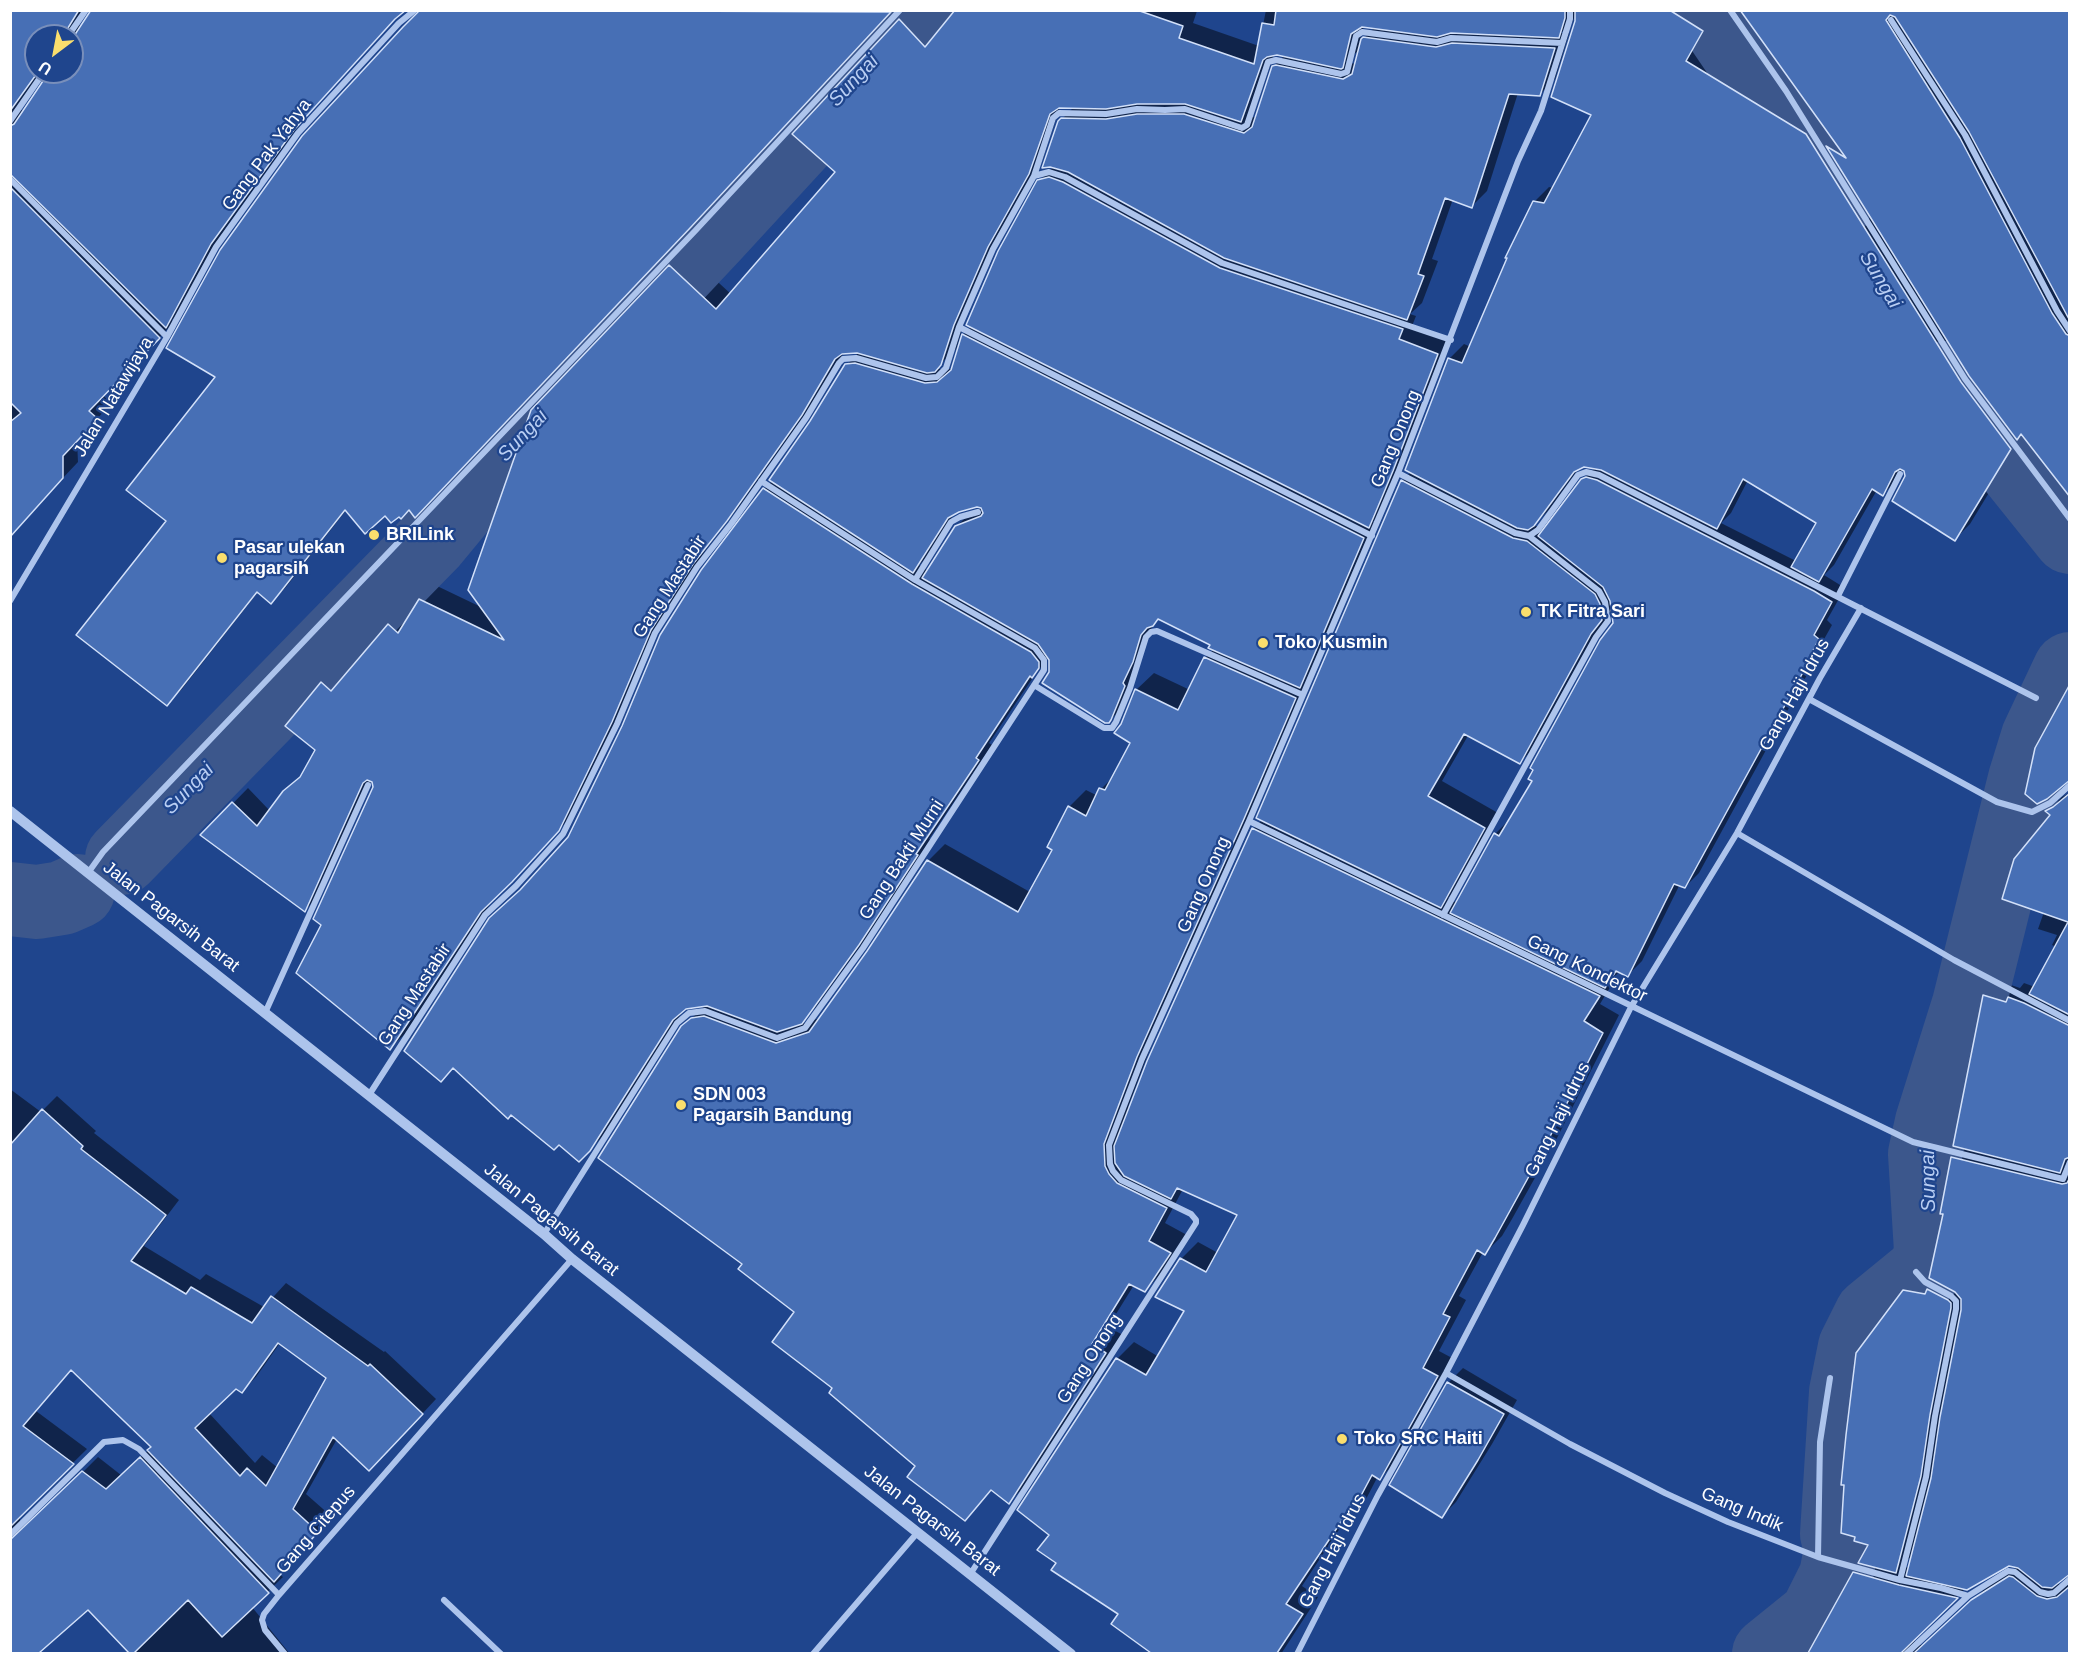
<!DOCTYPE html>
<style>
body{margin:0}
#map{position:relative;width:2080px;height:1664px;overflow:hidden;background:#1f458d;font-family:Arial,sans-serif}
canvas{display:block}
.frame{position:absolute;inset:0;border:12px solid #fff;pointer-events:none}
.north{position:absolute;left:24px;top:24px;width:60px;height:60px;box-sizing:border-box;background:#1f458d;border:2px solid #798fbb;border-radius:50%;rotate:212deg;font-size:16px;font-weight:700;line-height:24px;text-align:center;color:#fff}
.north::after{content:'';display:block;margin:auto;width:21px;height:27px;background:#fade6d;clip-path:polygon(50% 0,100% 100%,50% 72%,0 100%)}
</style>
<div id="map">
<canvas width="2080" height="1664"></canvas>
<div class="frame"></div>
<div class="north">U</div>
</div>
<script>
const c = document.querySelector('canvas').getContext('2d');
c.lineJoin = 'round';
function paint(path, color) { c.fillStyle = color; c.fill(path, 'evenodd'); }
const toPath = rows => new Path2D(rows.map(r => 'M' + r).join(''));
function trace(path, color, width, dash) { c.strokeStyle = color; c.lineWidth = width; c.lineCap = dash ? 'butt' : 'round'; c.setLineDash(dash || []); c.stroke(path); }
function drawText(font, color, halo, rows, align = 'center') {
  c.font = font + ' Arial,sans-serif'; c.lineWidth = 4.5; c.setLineDash([]); c.textBaseline = 'middle'; c.strokeStyle = halo; c.fillStyle = color; for (const [text, x, y, turn = 0] of rows) {
    c.save(); c.translate(x, y); c.rotate((+turn || 0) * Math.PI / 180); c.textAlign = isNaN(turn) ? turn : align; if (halo) c.strokeText(text, 0, 0); c.fillText(text, 0, 0); c.restore();
  }
}
const shadow = toPath([
 [10,10,82,10,78,24,82,27,399,14,308,113,226,228,180,312,172,320,174,322,103,395,111,404,77,440,78,462,10,534],
 [36,36,72,36,72,72,49,72,25,112,21,110,41,72,36,72],
 [421,10,891,10,706,211,409,508,386,514,347,509,286,587,271,602,258,592,182,689,167,704,168,521,217,377],
 [906,10,1195,10,1197,11,1193,23,1259,46,1266,10,1720,10,1699,45,1819,118,1742,10,2070,10,2070,495,2024,435,1970,524,1955,539,1906,476,1903,468,1898,479,1883,494,1877,490,1834,565,1824,575,1845,588,1827,620,1832,625,1818,650,1820,651,1699,873,1685,887,1680,884,1642,961,1628,975,1620,971,1613,978,1615,979,1600,1004,1619,1015,1556,1140,1512,1219,1502,1236,1485,1253,1483,1252,1459,1296,1466,1300,1439,1351,1454,1359,1397,1461,1380,1478,1378,1476,1364,1503,1346,1519,1302,1586,1318,1597,1281,1654,1150,1654,1151,1651,1120,1614,1058,1562,1052,1535,1117,1359,1134,1342,1159,1357,1186,1311,1181,1259,1198,1242,1218,1253,1239,1214,1183,1189,1165,1223,1187,1235,1162,1273,1145,1290,1134,1285,1108,1327,1123,1335,1026,1485,1009,1502,993,1489,965,1519,917,1466,835,1388,796,1311,744,1264,682,1027,706,1005,684,1009,604,1135,579,1160,454,1067,441,1080,526,885,569,837,764,489,773,480,847,365,860,351,844,352,816,399,741,504,707,548,665,614,573,814,527,866,494,898,405,1034,390,1048,323,924,374,787,373,777,319,896,305,910,202,835,248,788,270,811,303,774,317,749,322,683,337,669,345,676,389,625,404,611,410,617,421,600,435,585,483,608,671,266,685,252,731,294,837,172,794,134,905,14],
 [1576,12,1593,114,1554,188,1549,187,1534,202,1471,347,1464,344,1449,359,1411,472,1402,481,1262,820,1253,829,1130,1108,1128,1107,1154,1038,1377,524,1373,522,1382,513,1451,340,1412,326,1416,316,1410,314,1422,303,1438,261,1432,259,1453,199,1472,206,1487,191,1518,93,1540,94,1555,79,1569,33,1561,33,1573,21],
 [1364,26,1375,27,1359,43],
 [1360,49,1356,64,1346,62],
 [1274,54,1285,55,1273,67,1256,118,1247,115,1256,106],
 [1060,106,1074,107,1059,122,1054,166,1039,181,972,326,963,335,953,369,935,369,956,349,968,309,1003,230,1043,158],
 [1584,466,1595,468,1582,480,1545,529,1533,525,1549,510,1579,468],
 [1748,480,1818,522,1796,561,1721,523,1731,513],
 [977,505,985,507,970,513,956,527,928,571,919,565,927,557,955,512],
 [1613,609,1615,623,1534,781,1509,820,1495,834,1457,903,1448,898,1455,891,1498,813,1442,781,1469,734,1520,762,1535,747],
 [1159,618,1212,645,1214,649,1205,658,1190,690,1154,673,1136,690,1122,725,1132,742,1114,776,1101,789,1098,796,1086,790,1069,807,1054,849,1030,892,945,844,928,861,869,952,820,1018,798,1025,816,1007,873,929,931,840,929,839,992,745,989,743,1036,673,1051,655,1050,673,1109,721,1123,707,1153,624],
 [2070,793,2070,1161,2064,1167,2070,1168,2070,1573,2055,1583,2063,1585,2070,1584,2070,1654,1792,1654,1811,1633,1827,1622,1854,1573,1864,1563,1870,1544,1904,1291,1918,1277,1931,1279,1945,1213,1952,1157,1963,1147,1984,995,1999,981,2020,988,2024,983,2035,987,2056,947,2052,945,2057,935,2038,929,2044,912,2052,814,2048,811,2062,797],
 [1914,1554,1910,1568,1901,1566],
 [2008,1564,2019,1566,1988,1586,1926,1644,1920,1645,1915,1641,1916,1635,1966,1588],
 [10,1089,41,1112,57,1096,96,1131,94,1133,179,1200,144,1246,200,1280,206,1274,264,1307,286,1283,384,1352,385,1351,436,1399,384,1455,337,1439,306,1494,331,1516,279,1574,283,1577,252,1607,290,1654,131,1654,88,1608,37,1654,10,1654],
 [280,1343,328,1378,278,1468,262,1455,255,1463,209,1413,236,1387,242,1391,256,1377],
 [72,1369,152,1447,121,1475,98,1457,30,1525,24,1526,20,1524,20,1515,87,1449,36,1411],
 [1463,1368,1517,1400,1492,1444,1456,1502,1442,1516,1391,1485,1448,1383]
]);
const river = toPath([
 [1709,10,1775,107,1835,205],
 [1945,378,1960,400,2070,537],
 [122,858,431,542,479,484,713,235,920,10],
 [10,899,37,902,62,898,78,891],
 [1769,1654,1816,1616,1836,1576,1841,1549,1837,1534,1846,1392,1855,1347,1871,1315,1926,1270,1931,1251,1925,1154,1932,1122,1969,1004,2025,779,2038,737,2070,669]
]);
const building = toPath([
 [10,10,79,10,63,36,36,36,36,72,38,72,10,111,10,10],
 [91,10,406,10,395,19,294,130,211,244,166,328,10,174,10,126,14,124,49,72,72,72,72,39,91,10],
 [420,10,891,12,691,227,415,518,409,510,401,519,399,517,391,523,385,516,365,534,345,510,271,604,257,592,167,706,76,635,166,521,126,490,215,377,166,348,220,250,302,136,403,27,420,10],
 [955,10,1137,10,1183,26,1179,38,1254,64,1262,23,1274,25,1276,10,1565,10,1565,18,1559,38,1451,33,1437,37,1362,27,1351,34,1343,68,1341,69,1277,55,1267,57,1263,60,1241,122,1185,104,1137,104,1106,109,1059,108,1050,114,1029,174,988,247,954,325,941,365,935,372,927,373,857,353,842,354,835,359,802,415,727,521,693,564,651,630,612,722,559,831,512,882,481,912,390,1050,296,973,321,925,313,919,373,787,372,782,367,780,363,783,305,912,200,835,232,802,257,826,283,791,300,777,315,750,285,726,321,682,331,691,388,624,398,633,419,599,504,640,468,590,531,410,669,265,716,309,835,172,792,134,899,19,925,47,955,10],
 [1575,10,1671,11,1703,31,1686,61,1806,134,1961,382,2011,449,1955,541,1892,501,1905,476,1904,471,1900,469,1895,472,1883,496,1872,489,1819,582,1791,567,1816,523,1743,479,1717,529,1601,470,1584,467,1574,472,1534,526,1528,530,1517,528,1405,470,1448,358,1462,363,1507,258,1505,258,1533,201,1544,203,1591,115,1551,97,1575,21,1575,10],
 [1740,10,2070,10,2070,321,1969,132,1895,17,1890,15,1886,20,1960,138,2052,313,2066,334,2070,336,2070,497,2021,434,2017,440,1969,376,1826,146,1846,158,1740,10],
 [1363,37,1436,47,1452,43,1555,48,1540,96,1509,94,1472,208,1445,198,1418,274,1424,276,1407,320,1224,258,1068,172,1050,167,1042,168,1058,121,1061,118,1106,119,1137,114,1184,114,1244,133,1252,127,1272,66,1276,65,1343,79,1352,74,1361,39,1363,37],
 [1049,177,1063,182,1220,268,1403,329,1399,339,1438,354,1393,471,1369,528,966,325,998,251,1037,180,1049,177],
 [10,187,160,338,89,411,98,419,63,456,63,478,10,537,10,422,21,413,10,402,10,187],
 [962,334,1364,538,1300,688,1208,648,1210,645,1158,619,1153,626,1147,628,1141,635,1133,662,1123,683,1125,686,1111,720,1109,723,1105,723,1042,683,1049,672,1049,660,1038,644,922,578,955,526,981,516,983,513,981,508,977,507,959,512,948,518,913,573,769,480,810,421,845,364,855,363,925,383,937,382,951,370,962,334],
 [1586,477,1597,480,1814,591,1832,602,1814,635,1819,639,1806,664,1807,665,1685,888,1674,884,1628,977,1616,971,1605,988,1450,913,1494,833,1499,836,1532,781,1528,779,1533,770,1530,768,1600,640,1613,623,1610,601,1603,587,1538,536,1581,479,1586,477],
 [1401,480,1513,538,1527,541,1595,594,1600,604,1602,620,1591,634,1520,764,1464,734,1428,796,1485,828,1441,908,1256,818,1401,480],
 [763,488,912,584,1031,652,1039,662,1039,668,1032,678,1030,676,976,758,979,760,916,854,918,855,859,945,802,1024,777,1032,707,1006,686,1009,673,1020,590,1151,579,1162,559,1145,554,1150,511,1115,508,1119,453,1068,441,1082,404,1051,489,918,520,890,568,837,622,726,660,635,701,570,763,488],
 [1204,657,1296,698,1244,819,1137,1057,1104,1144,1105,1166,1109,1174,1117,1183,1167,1208,1149,1241,1171,1253,1145,1292,1129,1284,1092,1344,1106,1353,1009,1504,991,1490,965,1521,907,1477,915,1466,829,1393,832,1388,772,1342,794,1312,738,1269,742,1264,598,1158,681,1026,691,1018,704,1016,776,1043,809,1032,867,951,927,860,1018,912,1052,850,1047,847,1068,806,1086,816,1099,788,1105,790,1130,743,1114,733,1121,724,1135,689,1178,710,1204,657],
 [2070,684,2070,780,2047,799,2037,804,2025,794,2035,748,2070,684],
 [2070,793,2070,1015,2029,994,2068,922,2002,899,2014,859,2050,815,2045,811,2053,807,2070,793],
 [1252,828,1600,996,1584,1021,1603,1033,1539,1158,1495,1238,1485,1255,1477,1250,1443,1314,1450,1317,1423,1368,1438,1376,1380,1480,1372,1475,1347,1522,1343,1519,1286,1604,1303,1614,1277,1653,1151,1653,1111,1624,1118,1614,1051,1570,1056,1563,1037,1550,1049,1535,1017,1510,1116,1358,1146,1375,1184,1311,1155,1297,1180,1258,1206,1272,1237,1215,1177,1188,1171,1199,1124,1176,1115,1163,1114,1146,1147,1061,1252,828],
 [1983,995,2006,1002,2008,997,2024,1003,2070,1026,2070,1157,2065,1159,2060,1173,1953,1146,1983,995],
 [42,1109,83,1146,81,1149,166,1215,131,1261,186,1294,191,1287,252,1323,271,1296,368,1366,370,1364,423,1414,369,1471,333,1437,293,1509,318,1532,274,1582,147,1450,151,1447,71,1370,23,1426,74,1464,10,1527,10,1145,42,1109],
 [278,1343,326,1378,266,1486,247,1468,240,1476,195,1428,236,1389,242,1393,278,1343],
 [1951,1157,2062,1184,2067,1183,2070,1177,2070,1574,2052,1588,2042,1587,2018,1568,2009,1566,1967,1590,1906,1576,1931,1478,1940,1417,1961,1310,1961,1299,1955,1292,1929,1278,1943,1214,1940,1214,1951,1157],
 [1927,1289,1948,1300,1951,1303,1951,1308,1930,1415,1921,1476,1896,1573,1858,1563,1868,1545,1854,1541,1855,1537,1841,1533,1844,1485,1841,1485,1846,1435,1856,1353,1903,1290,1925,1294,1927,1289],
 [1447,1382,1504,1414,1478,1460,1442,1518,1389,1485,1447,1382],
 [140,1457,269,1593,222,1637,188,1600,134,1653,129,1653,88,1610,39,1653,10,1653,10,1540,82,1471,106,1489,140,1457],
 [1853,1572,1899,1585,1958,1598,1901,1653,1808,1653,1853,1572],
 [2009,1576,2013,1577,2037,1596,2047,1599,2057,1597,2070,1586,2070,1653,1914,1653,1971,1600,2009,1576]
]);
const minor = toPath([
 [1730,10,1786,91,1965,379,2070,519],
 [1891,20,1965,135,2057,311,2070,331],
 [68,36,86,10],
 [10,121,44,72],
 [1034,176,1053,118,1059,113,1106,114,1137,109,1165,110,1185,109,1242,128,1247,125,1268,62,1276,60,1341,74,1347,72,1356,36,1362,32,1437,42,1451,38,1562,43],
 [10,179,167,337,10,601],
 [959,327,1372,536],
 [167,337,216,247,298,133,399,23,415,10],
 [1398,473,1515,533,1529,536,1538,530,1578,475,1586,472,1599,475,2036,698],
 [915,580,951,522,960,517,978,512],
 [1838,596,1900,474],
 [1034,685,1104,728,1112,728,1116,722,1130,688,1146,637,1151,632,1157,631,1303,695],
 [1809,699,1997,802,2032,812,2050,803,2070,785],
 [1249,821,1913,1142,2063,1179,2070,1162],
 [1737,833,1954,960,2070,1021],
 [88,873,103,852,695,231,900,10],
 [1443,915,1596,637,1608,621,1605,602,1599,591,1529,536],
 [265,1013,368,785],
 [369,1095,485,915,516,886,563,834,617,724,655,633,697,567,731,524,806,418,839,363,843,359,856,358,926,378,937,377,946,368,959,327,993,249,1034,176,1049,172,1065,177,1222,263,1451,340],
 [544,1234,677,1023,689,1013,705,1011,777,1038,805,1028,863,948,1044,670,1044,660,1035,648,915,580,761,481],
 [1446,1373,1570,1444,1665,1493,1728,1522,1818,1557,1900,1580,1941,1588,1968,1596,1906,1654],
 [10,1535,104,1442,123,1440,139,1449,279,1595],
 [1818,1557,1820,1442,1830,1378],
 [971,1573,1196,1223,1196,1220,1191,1214,1121,1180,1113,1171,1110,1164,1109,1145,1142,1059,1249,821,1398,473,1518,161,1541,111,1570,19,1570,10],
 [1900,1580,1926,1477,1935,1416,1956,1309,1956,1301,1951,1296,1925,1282,1916,1272],
 [1968,1596,2008,1571,2015,1572,2040,1592,2048,1594,2054,1593,2070,1579],
 [444,1600,501,1654],
 [285,1654,265,1630,262,1620,264,1614,279,1595,572,1259],
 [813,1654,918,1532],
 [1297,1654,1378,1495,1446,1373,1523,1225,1631,1007,1737,833,1820,678,1861,608]
]);
const tertiary = toPath([
 [10,811,544,1234,572,1259,1071,1654]
]);
const markers = [
 [374,535,6,"#fade6d"],
 [222,558,6,"#fade6d"],
 [1526,612,6,"#fade6d"],
 [1263,643,6,"#fade6d"],
 [681,1105,6,"#fade6d"],
 [1342,1439,6,"#fade6d"]
];
const streetNames = [
 ["Gang Pak Yahya",267,155,-53],
 ["Jalan Natawijaya",114,397,-59],
 ["Gang Onong",1396,439,-68],
 ["Gang Mastabir",670,587,-57],
 ["Gang Haji Idrus",1795,695,-61],
 ["Gang Bakti Murni",902,860,-57],
 ["Gang Onong",1204,885,-66],
 ["Jalan Pagarsih Barat",171,917,38],
 ["Gang Kondektor",1587,969,26],
 ["Gang Mastabir",415,995,-57],
 ["Gang Haji Idrus",1558,1120,-64],
 ["Jalan Pagarsih Barat",551,1220,39],
 ["Gang Onong",1090,1359,-57],
 ["Gang Indik",1742,1510,23],
 ["Jalan Pagarsih Barat",932,1521,38],
 ["Gang Citepus",316,1530,-49],
 ["Gang Haji Idrus",1333,1551,-63]
];
const poiNames = [
 ["BRILink",386,535],
 ["Pasar ulekan",234,548],
 ["pagarsih",234,569],
 ["TK Fitra Sari",1538,612],
 ["Toko Kusmin",1275,643],
 ["SDN 003",693,1095],
 ["Pagarsih Bandung",693,1116],
 ["Toko SRC Haiti",1354,1439]
];
const waterNames = [
 ["Sungai",854,81,-47],
 ["Sungai",1880,280,59],
 ["Sungai",523,436,-47],
 ["Sungai",189,789,-46],
 ["Sungai",1929,1181,-91]
];
paint(shadow, '#0007');
trace(river, '#3c578c', 74);
paint(building, '#476fb5');
trace(building, '#d2e0f9', 1.5);
trace(minor, '#adc4ec', 6);
trace(tertiary, '#adc4ec', 10);
for (const [x, y, r, color] of markers) { const dot = new Path2D(); dot.arc(x, y, r, 0, 2 * Math.PI); c.fillStyle = color; c.fill(dot); trace(dot, '#1f458d', 2); }
drawText('18px', '#fff', '#1f458d', streetNames);
drawText('bold 18px', '#fff', '#1f458d', poiNames, 'left');
drawText('italic 20px', '#b9cef3', '#1f458d', waterNames);
</script>
